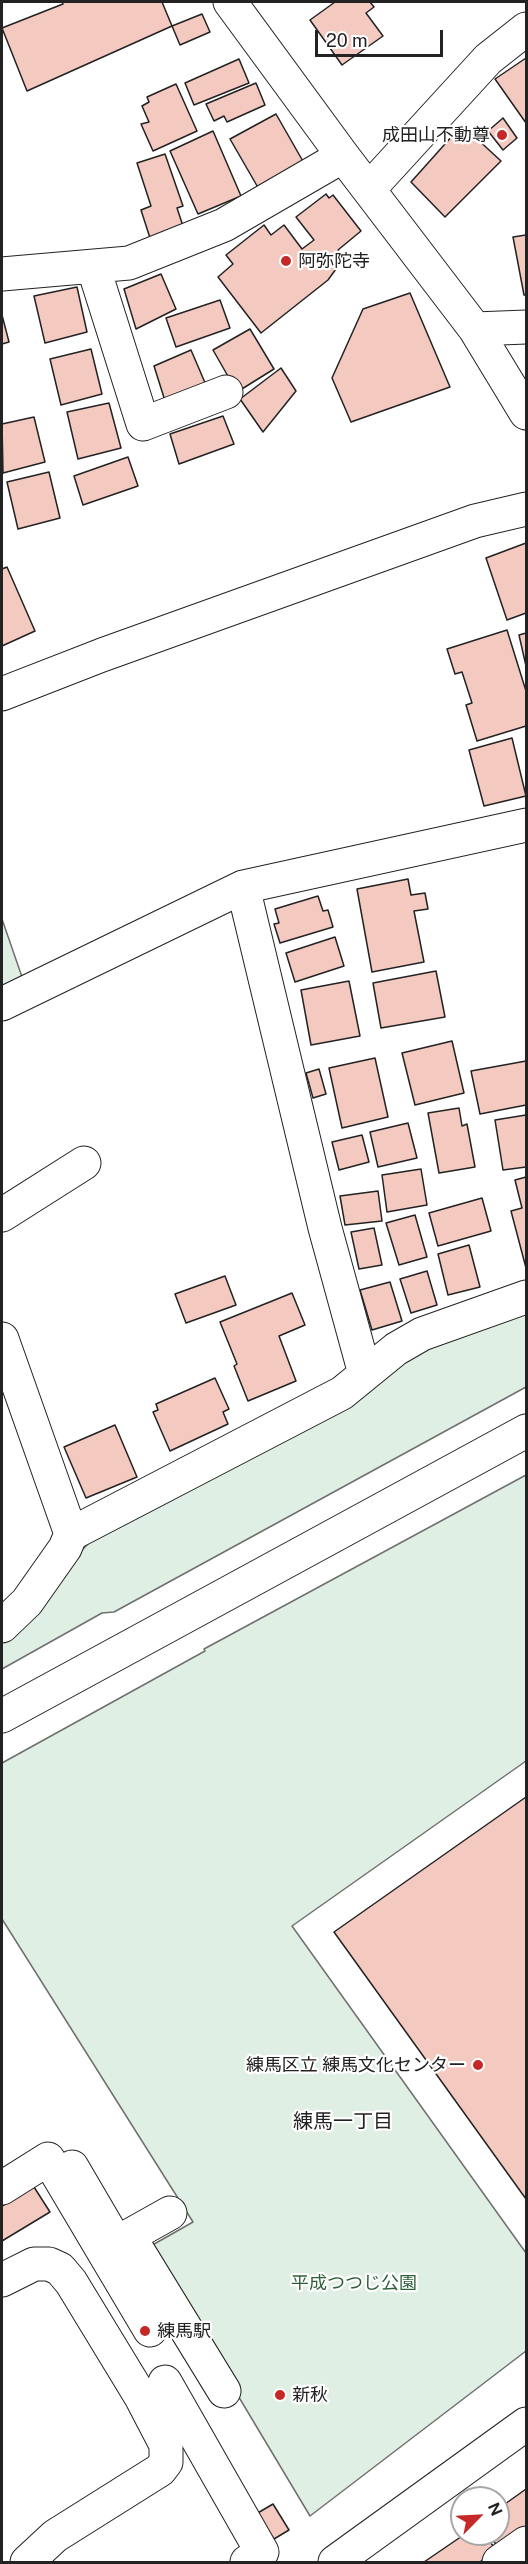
<!DOCTYPE html>
<meta charset="utf-8">
<style>
body{margin:0}
#map{position:relative;width:528px;height:2564px;overflow:hidden;background:#fff;font-family:"Public Sans",sans-serif}
canvas{display:block}
.frame{position:absolute;inset:0;border:3px solid #222;pointer-events:none}
.north{position:absolute;left:450px;top:2486px;width:60px;height:60px;box-sizing:border-box;background:#fff;border:2px solid #a7a7a7;border-radius:50%;rotate:66deg;font-size:16px;font-weight:700;line-height:24px;text-align:center;color:#222}
.north::after{content:'';display:block;margin:auto;width:21px;height:27px;background:#c62828;clip-path:polygon(50% 0,100% 100%,50% 72%,0 100%)}
.scale{position:absolute;left:315px;top:30px;width:128px;height:27px;box-sizing:border-box;border:3px solid #222;border-top:0;padding-left:8px;font-size:18px;line-height:21px;white-space:nowrap;color:#222;-webkit-text-stroke:4px #fff;paint-order:stroke}
</style>
<div id="map">
<canvas width="528" height="2564"></canvas>
<div class="frame"></div>
<div class="north">N</div>
<div class="scale">20 m</div>
</div>
<script>
const c = document.querySelector('canvas').getContext('2d');
c.lineJoin = 'round';
function paint(path, color) { c.fillStyle = color; c.fill(path, 'evenodd'); }
const toPath = rows => new Path2D(rows.map(r => 'M' + r).join(''));
function trace(path, color, width, dash) { c.strokeStyle = color; c.lineWidth = width; c.lineCap = dash ? 'butt' : 'round'; c.setLineDash(dash || []); c.stroke(path); }
function drawText(font, color, halo, rows, align = 'center') {
  c.font = font + ' "Public Sans","Noto Sans JP",sans-serif'; c.lineWidth = 4.5; c.setLineDash([]); c.textBaseline = 'middle'; c.strokeStyle = halo; c.fillStyle = color; for (const [text, x, y, turn = 0] of rows) {
    c.save(); c.translate(x, y); c.rotate((+turn || 0) * Math.PI / 180); c.textAlign = isNaN(turn) ? turn : align; if (halo) c.strokeText(text, 0, 0); c.fillText(text, 0, 0); c.restore();
  }
}
const green = toPath([
 [2,919,22,977,2,988,2,919],
 [526,1310,526,1387,114,1612,102,1613,2,1669,2,1641,60,1572,89,1543,170,1501,353,1400,413,1353,526,1310],
 [526,1475,526,1761,292,1926,526,2253,526,2351,310,2516,149,2247,193,2222,2,1919,2,1763,205,1651,204,1649,526,1475]
]);
const building = toPath([
 [62,2,162,2,172,26,27,91,2,28,63,4,62,2],
 [335,2,370,2,374,7,366,13,383,36,342,65,310,20,335,2],
 [202,14,210,32,180,45,172,26,202,14],
 [526,58,526,123,495,79,526,58],
 [239,59,249,83,194,105,185,83,239,59],
 [256,83,265,105,227,122,224,116,214,121,206,104,256,83],
 [176,84,197,131,153,151,141,124,149,122,142,106,149,102,147,97,176,84],
 [276,114,304,163,260,191,230,139,276,114],
 [503,118,517,138,503,150,488,131,503,118],
 [462,125,501,161,445,217,411,182,462,125],
 [213,131,241,196,198,214,170,151,213,131],
 [165,154,183,206,177,208,183,226,150,238,141,210,151,206,137,163,165,154],
 [326,194,329,198,333,195,361,231,338,250,344,258,328,280,261,333,218,277,233,264,226,255,264,225,271,235,284,225,302,249,314,240,296,217,326,194],
 [526,235,526,295,524,295,513,237,526,235],
 [161,274,176,309,136,329,124,289,161,274],
 [77,287,87,332,45,343,34,296,77,287],
 [410,293,450,387,351,422,332,378,363,309,410,293],
 [220,300,230,328,176,347,166,318,220,300],
 [2,315,9,342,2,344,2,315],
 [250,329,274,369,237,392,213,350,250,329],
 [91,349,102,394,61,405,50,359,91,349],
 [191,350,206,385,166,404,154,366,191,350],
 [281,368,296,391,263,432,240,399,281,368],
 [109,403,121,448,78,459,67,412,109,403],
 [223,416,234,444,179,464,170,434,223,416],
 [34,417,45,462,3,473,2,424,34,417],
 [128,457,138,486,83,505,74,476,128,457],
 [49,472,60,518,18,529,7,482,49,472],
 [526,543,526,613,507,620,486,558,526,543],
 [7,567,35,631,2,646,2,569,7,567],
 [507,630,526,691,526,726,477,741,466,705,472,703,462,672,455,674,447,649,507,630],
 [526,633,526,666,519,635,526,633],
 [512,738,526,796,484,806,469,750,512,738],
 [408,879,411,895,425,893,428,909,414,911,424,962,372,972,357,889,408,879],
 [318,896,323,911,328,910,333,927,280,943,274,924,279,923,275,909,318,896],
 [335,937,344,966,295,982,286,953,335,937],
 [436,971,445,1017,381,1028,373,983,436,971],
 [349,981,360,1036,311,1045,301,990,349,981],
 [452,1041,464,1093,415,1105,402,1053,452,1041],
 [375,1058,388,1117,342,1128,329,1068,375,1058],
 [526,1061,526,1105,480,1114,471,1071,526,1061],
 [319,1069,326,1094,313,1098,306,1073,319,1069],
 [459,1108,462,1126,467,1124,475,1167,439,1173,428,1113,459,1108],
 [526,1115,526,1167,503,1170,495,1120,526,1115],
 [408,1123,417,1158,378,1167,370,1132,408,1123],
 [362,1135,369,1162,339,1170,332,1142,362,1135],
 [421,1169,427,1205,387,1212,382,1175,421,1169],
 [526,1177,526,1268,511,1211,522,1208,515,1180,526,1177],
 [378,1191,382,1221,345,1225,340,1196,378,1191],
 [482,1198,491,1231,438,1246,429,1213,482,1198],
 [415,1215,427,1257,399,1265,386,1223,415,1215],
 [374,1228,382,1265,359,1269,351,1232,374,1228],
 [469,1245,480,1287,448,1295,438,1254,469,1245],
 [427,1271,437,1305,411,1313,400,1279,427,1271],
 [225,1276,236,1305,186,1323,175,1294,225,1276],
 [390,1282,402,1321,372,1330,360,1290,390,1282],
 [292,1293,305,1325,279,1336,296,1381,248,1401,234,1366,237,1364,220,1322,292,1293],
 [215,1378,229,1409,223,1412,228,1424,170,1451,153,1412,158,1410,156,1404,215,1378],
 [115,1425,137,1477,86,1498,64,1447,115,1425],
 [526,1797,526,2199,334,1932,526,1797],
 [34,2187,50,2212,2,2241,2,2206,34,2187],
 [526,2489,526,2529,499,2549,489,2534,498,2534,498,2509,526,2489],
 [273,2504,289,2530,274,2539,256,2514,273,2504],
 [465,2534,484,2534,497,2551,480,2562,424,2562,465,2534]
]);
const street = toPath([
 [230,2,343,156,475,329,526,413],
 [369,189,488,59,526,29],
 [93,266,143,424,226,392],
 [2,274,129,263,224,225,343,156],
 [475,329,526,327],
 [2,694,102,655,475,521,526,509],
 [243,887,325,1228,365,1374],
 [2,1004,243,887,526,825],
 [2,1215,84,1163],
 [2,1339,71,1534],
 [2,1626,27,1602,65,1548,71,1534,342,1393,396,1349,422,1334,526,1297],
 [2,2188,48,2159,58,2175],
 [170,2213,129,2236,224,2391],
 [150,2330,58,2175,72,2167,144,2290,157,2283],
 [165,2382,262,2552,247,2562],
 [499,2562,526,2543]
]);
const secondary = toPath([
 [2,1716,526,1431],
 [2,2280,34,2264,49,2264,60,2269,71,2282,141,2397,166,2445,166,2462,160,2470,55,2536,27,2562],
 [335,2562,526,2424]
]);
const markers = [
 [502,135,6,"#c62828"],
 [286,261,6,"#c62828"],
 [478,2065,6,"#c62828"],
 [145,2331,6,"#c62828"],
 [280,2395,6,"#c62828"]
];
const poiNames = [
 ["成田山不動尊",490,135,"right"],
 ["阿弥陀寺",298,261],
 ["練馬区立 練馬文化センター",466,2065,"right"],
 ["練馬駅",157,2331],
 ["新秋",292,2395]
];
const parkNames = [
 ["平成つつじ公園",354,2283]
];
const neighbourhoodNames = [
 ["練馬一丁目",343,2122]
];
paint(green, '#e0efe3');
trace(green, '#6f6f6f', 1.5);
paint(building, '#f3c9c0');
trace(building, '#222', 1.5);
trace(street, '#222', 35);
trace(secondary, '#222', 35);
trace(street, '#fff', 33);
trace(secondary, '#fff', 33);
for (const [x, y, r, color] of markers) { const dot = new Path2D(); dot.arc(x, y, r, 0, 2 * Math.PI); c.fillStyle = color; c.fill(dot); trace(dot, '#fff', 2); }
drawText('18px', '#222', '#fff', poiNames, 'left');
drawText('18px', '#2f5e38', '#fff', parkNames);
drawText('20px', '#222', '#fff', neighbourhoodNames);
</script>
